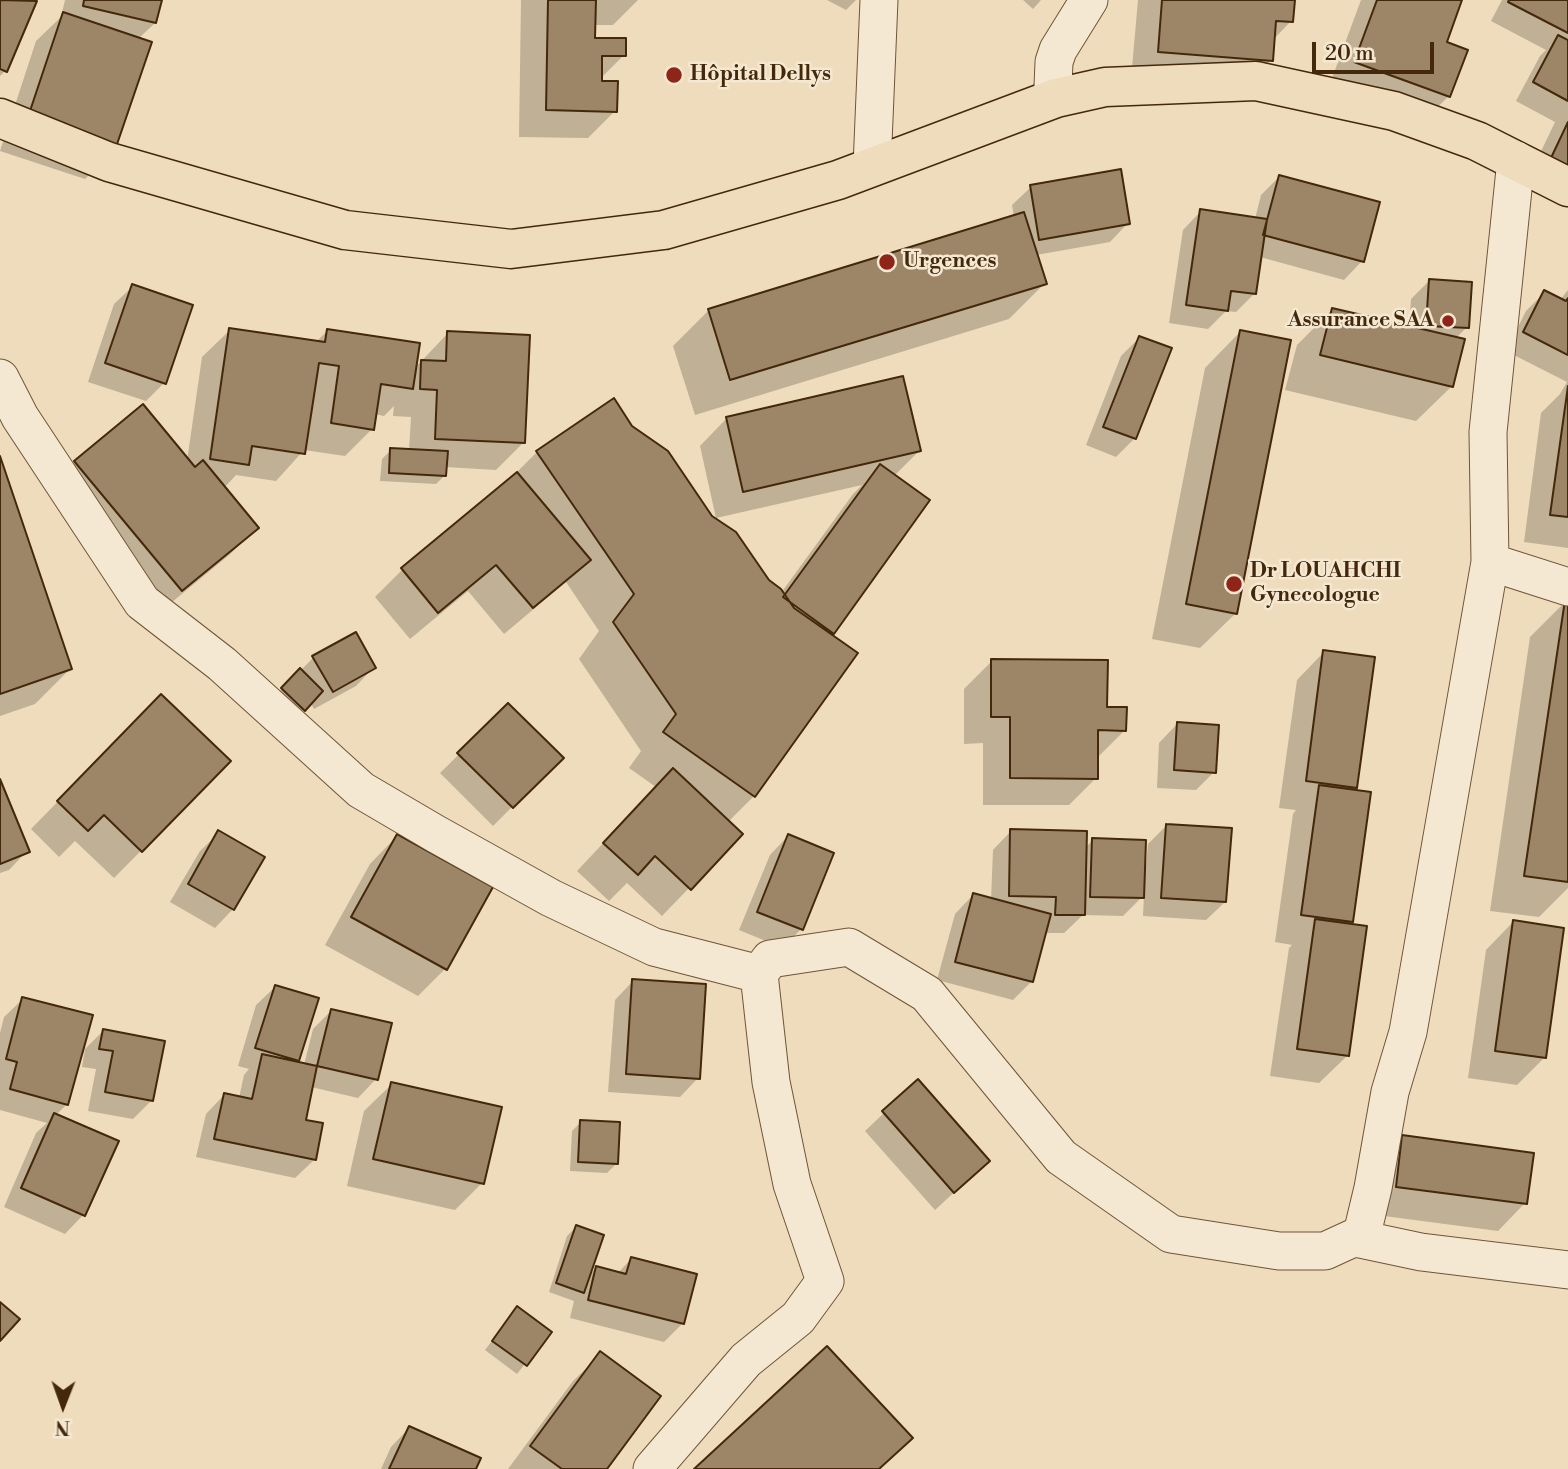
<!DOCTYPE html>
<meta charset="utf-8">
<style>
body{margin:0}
#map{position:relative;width:1568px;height:1469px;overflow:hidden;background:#efdcbc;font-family:"Libre Bodoni",serif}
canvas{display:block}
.north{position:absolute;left:28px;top:1371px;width:70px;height:70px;-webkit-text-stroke:5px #f5e8d3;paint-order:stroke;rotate:181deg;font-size:19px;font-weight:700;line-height:28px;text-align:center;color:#44280b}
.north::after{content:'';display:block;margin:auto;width:24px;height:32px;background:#44280b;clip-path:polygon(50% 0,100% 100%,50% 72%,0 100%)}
.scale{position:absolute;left:1312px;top:42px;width:122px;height:32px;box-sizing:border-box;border:4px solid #44280b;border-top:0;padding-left:9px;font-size:21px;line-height:24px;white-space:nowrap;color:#44280b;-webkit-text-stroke:5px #f5e8d3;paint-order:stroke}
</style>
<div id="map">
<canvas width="1568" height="1469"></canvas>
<div class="north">N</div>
<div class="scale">20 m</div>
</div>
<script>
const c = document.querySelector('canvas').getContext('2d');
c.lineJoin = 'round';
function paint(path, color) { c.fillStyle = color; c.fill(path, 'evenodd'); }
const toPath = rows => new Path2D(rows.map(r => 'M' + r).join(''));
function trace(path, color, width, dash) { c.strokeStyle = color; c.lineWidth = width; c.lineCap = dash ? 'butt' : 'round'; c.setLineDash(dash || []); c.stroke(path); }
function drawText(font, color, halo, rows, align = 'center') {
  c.font = font + ' "Libre Bodoni",serif'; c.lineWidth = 5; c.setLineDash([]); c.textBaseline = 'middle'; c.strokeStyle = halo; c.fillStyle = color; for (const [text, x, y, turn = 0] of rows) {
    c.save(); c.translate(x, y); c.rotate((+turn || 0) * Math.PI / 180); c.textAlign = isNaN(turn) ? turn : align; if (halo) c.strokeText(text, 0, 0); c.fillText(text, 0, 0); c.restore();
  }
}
const shadow = toPath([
 [0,0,34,2,5,71,0,76],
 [65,0,160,0,155,23,138,39,113,152,85,179,0,151,36,41,61,17],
 [521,0,638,0,613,25,593,25,593,40,624,55,600,79,615,111,588,138,519,137],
 [827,0,856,0,846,10],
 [1023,0,1041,0,1033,9],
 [1138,0,1293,0,1291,21,1273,40,1271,60,1244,87,1131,79],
 [1361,0,1461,0,1445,43,1449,96,1421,123,1328,89],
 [1502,0,1568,0,1568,203,1565,207,1524,187,1555,122,1516,101,1540,56,1546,50,1491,21],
 [1279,177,1362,261,1344,280,1260,257,1254,294,1236,312,1226,311,1208,329,1169,323,1183,230,1201,211,1255,219,1261,195],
 [1031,187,1128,223,1110,242,1036,255,1045,283,1009,319,695,415,673,346,709,310,1014,217,1012,205],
 [1429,281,1467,327,1455,339,1452,386,1416,421,1285,390,1297,345,1332,310,1409,328,1411,299],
 [133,286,164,383,146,401,88,382,114,304],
 [1568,290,1568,548,1524,542,1541,413,1560,394,1567,382,1506,351,1526,311,1545,292,1560,300],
 [230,330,316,342,327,331,414,369,448,333,524,442,496,470,445,467,445,475,436,484,380,481,382,459,391,450,409,451,411,417,393,416,394,406,384,416,375,414,372,429,345,456,304,450,276,481,236,475,224,488,257,528,229,555,154,617,48,490,76,462,187,461,202,357],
 [1240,332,1236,613,1200,648,1152,639,1205,368],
 [1139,338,1135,438,1116,457,1086,445,1121,356],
 [727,418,919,451,894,476,832,632,754,796,728,822,689,888,662,916,627,883,609,901,577,871,656,787,629,768,641,751,579,659,599,631,566,582,504,634,468,591,410,639,375,597,402,570,504,485,537,452,631,427,767,581,781,593,853,494,862,485,716,518,700,446],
 [0,461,70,669,35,704,0,716],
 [1566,601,1568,602,1568,888,1539,917,1490,911,1530,637],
 [1324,652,1355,787,1352,791,1351,921,1348,925,1347,1056,1319,1083,1270,1076,1289,948,1292,945,1275,942,1293,814,1296,810,1279,808,1297,680],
 [313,658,374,667,356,686,314,709,310,702,295,718,273,698],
 [992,661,1105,709,1125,730,1096,759,1096,778,1069,805,983,805,983,743,964,744,964,689],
 [161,696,229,762,114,878,75,841,59,857,31,829],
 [508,706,561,758,493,826,440,773],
 [1177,724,1214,772,1196,790,1157,788,1159,743],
 [0,784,27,851,9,870,0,873],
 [1166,826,1225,902,1206,920,1143,916,1144,895,1123,916,1083,915,1064,933,1045,933,1032,981,1013,1000,937,980,955,914,973,895,991,900,993,850,1011,831,1085,848,1093,840,1146,866,1148,844],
 [219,833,233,909,215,928,170,902,200,851],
 [397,836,445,969,418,996,325,945,370,864],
 [788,836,801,929,783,948,739,930,770,855],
 [1513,922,1545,1057,1517,1085,1468,1078,1486,950],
 [633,981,698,1078,680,1097,608,1092,615,1000],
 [275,987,298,1060,295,1063,304,1065,313,1029,331,1011,376,1079,358,1098,311,1087,304,1121,321,1125,314,1160,295,1178,196,1157,206,1114,224,1095,239,1098,244,1075,249,1069,238,1066,256,1005],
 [23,999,67,1104,56,1115,83,1215,65,1234,4,1207,36,1133,47,1123,0,1110,0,1033,4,1017],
 [104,1030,152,1100,133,1119,88,1111,96,1069,82,1067,85,1049],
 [392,1084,482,1183,455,1210,347,1186,364,1111],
 [884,1113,988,1161,935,1210,865,1131],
 [581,1122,616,1164,607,1173,570,1171,572,1131],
 [1403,1137,1525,1203,1498,1231,1369,1214,1375,1165],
 [576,1227,587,1278,596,1268,617,1274,631,1259,683,1323,664,1342,570,1318,574,1301,549,1292,567,1236],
 [517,1308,550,1332,517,1374,485,1350],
 [601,1354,604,1469,508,1469,573,1381],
 [409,1428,474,1469,381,1469,391,1447]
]);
const building = toPath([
 [0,0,37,1,7,72,0,69,0,0],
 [84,0,162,0,156,23,83,6,84,0],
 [548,0,596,0,595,38,626,38,626,56,602,56,602,81,618,81,617,112,546,110,548,0],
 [1162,0,1295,0,1293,22,1276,21,1273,61,1158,52,1162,0],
 [1377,0,1462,0,1447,42,1468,50,1450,97,1354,62,1377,0],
 [1509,0,1568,0,1568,33,1508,2,1509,0],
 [63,12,152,42,114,153,26,123,63,12],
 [1558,35,1568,40,1568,101,1533,82,1558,35],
 [1568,122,1568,168,1550,160,1568,122],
 [1121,169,1130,224,1039,240,1030,185,1121,169],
 [1279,175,1380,202,1364,262,1263,235,1279,175],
 [1200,209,1267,219,1256,294,1231,291,1228,311,1186,305,1200,209],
 [1024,212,1047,284,730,380,708,309,1024,212],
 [1429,279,1472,282,1469,328,1426,326,1429,279],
 [132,284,193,305,166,384,105,363,132,284],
 [1544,290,1566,301,1568,298,1568,355,1523,332,1544,290],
 [1332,308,1465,339,1453,387,1320,355,1332,308],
 [229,328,325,342,327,329,420,343,413,389,381,384,374,430,331,423,339,366,319,363,305,454,252,446,249,465,210,459,229,328],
 [1240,330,1291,340,1237,614,1186,604,1240,330],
 [447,331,530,335,525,443,435,439,437,390,420,389,421,360,446,361,447,331],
 [1139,336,1172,348,1136,439,1103,427,1139,336],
 [903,376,921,451,743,492,726,417,903,376],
 [1568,386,1568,517,1550,515,1568,386],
 [614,398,632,426,668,451,712,516,736,532,769,580,781,589,794,608,858,653,755,797,663,732,676,714,613,622,634,594,536,451,614,398],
 [143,404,195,467,203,460,259,528,182,591,74,461,143,404],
 [390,448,448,451,446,476,389,473,390,448],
 [0,456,72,669,0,694,0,456],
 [880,464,930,500,834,634,783,597,880,464],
 [517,472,591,560,533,608,496,565,438,613,401,568,517,472],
 [1565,600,1568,600,1568,882,1524,876,1565,600],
 [356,632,376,668,333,692,312,656,356,632],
 [1323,650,1375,657,1357,788,1306,781,1323,650],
 [991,659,1108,660,1107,707,1127,707,1126,731,1098,730,1098,779,1010,778,1010,717,991,717,991,659],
 [300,668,323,691,305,711,281,688,300,668],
 [161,694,231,761,142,852,104,815,88,831,57,801,161,694],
 [508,703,564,758,513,808,457,753,508,703],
 [1177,722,1219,725,1216,773,1174,770,1177,722],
 [673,768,743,834,691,890,655,856,638,875,603,843,673,768],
 [0,779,30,852,0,864,0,779],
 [1319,785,1371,792,1353,922,1301,915,1319,785],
 [1166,824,1232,828,1226,902,1161,898,1166,824],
 [1010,829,1087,831,1085,915,1055,915,1056,897,1009,896,1010,829],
 [218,830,265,857,234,910,188,884,218,830],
 [397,834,493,887,447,970,351,917,397,834],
 [788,834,834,853,803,930,757,912,788,834],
 [1092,838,1146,840,1144,898,1090,897,1092,838],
 [973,893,1051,914,1033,982,955,962,973,893],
 [1315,919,1367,926,1349,1056,1297,1049,1315,919],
 [1513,920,1564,928,1546,1058,1495,1051,1513,920],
 [632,979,706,984,700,1079,626,1074,632,979],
 [275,985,319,998,299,1061,255,1048,275,985],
 [22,997,93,1015,68,1105,10,1089,17,1062,6,1059,22,997],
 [331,1009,392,1023,378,1080,317,1066,331,1009],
 [103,1029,165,1041,153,1101,105,1092,113,1051,99,1049,103,1029],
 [262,1054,317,1066,306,1120,323,1123,316,1160,214,1139,224,1093,252,1099,262,1054],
 [918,1079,990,1161,954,1193,882,1111,918,1079],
 [391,1082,502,1107,484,1184,373,1159,391,1082],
 [54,1113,119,1141,85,1216,21,1188,54,1113],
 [580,1120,620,1122,618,1164,578,1162,580,1120],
 [1402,1135,1534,1153,1527,1204,1396,1187,1402,1135],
 [576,1225,604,1235,584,1293,556,1283,576,1225],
 [631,1257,697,1274,684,1324,588,1300,596,1266,626,1274,631,1257],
 [0,1302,20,1319,0,1341,0,1302],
 [517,1306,552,1332,527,1366,492,1341,517,1306],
 [827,1346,913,1438,879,1469,694,1469,827,1346],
 [600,1351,661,1396,607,1469,562,1469,530,1446,600,1351],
 [409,1426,481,1458,476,1469,389,1469,409,1426]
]);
const street = toPath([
 [1056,98,1053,86,1054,62,1058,50,1089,0],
 [872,167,879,0],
 [0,378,20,417,142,602,222,664,361,790,436,834,551,898,654,947,759,974],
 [1490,562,1568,587],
 [1355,1238,1421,1252,1568,1270],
 [652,1469,746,1360,798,1318,825,1281,792,1184,771,1082,759,974,770,959,849,947,927,994,1061,1157,1171,1234,1279,1251,1325,1251,1362,1234,1373,1188,1390,1092,1408,1032,1490,562,1488,432,1516,160]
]);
const primary = toPath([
 [0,118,109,162,345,230,511,249,664,230,838,180,1056,98,1105,87,1256,81,1394,111,1477,141,1568,187]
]);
const markers = [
 [674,75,9,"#8f2418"],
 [887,262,9,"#8f2418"],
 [1448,321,7,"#8f2418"],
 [1234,584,9,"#8f2418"]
];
const poiNames = [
 ["Hôpital Dellys",690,75],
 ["Urgences",903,262],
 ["Assurance SAA",1434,321,"right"],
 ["Dr LOUAHCHI",1250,572],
 ["Gynecologue",1250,596]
];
paint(shadow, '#0003');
paint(building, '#9d8667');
trace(building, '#44280b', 2);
trace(street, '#6f5537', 39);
trace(primary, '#44280b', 41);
trace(street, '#f5e8d3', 37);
trace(primary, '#efdcbc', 38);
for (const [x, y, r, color] of markers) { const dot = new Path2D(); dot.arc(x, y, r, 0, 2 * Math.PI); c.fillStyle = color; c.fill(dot); trace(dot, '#f5e8d3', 2.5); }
drawText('bold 21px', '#44280b', '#f5e8d3', poiNames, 'left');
</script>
